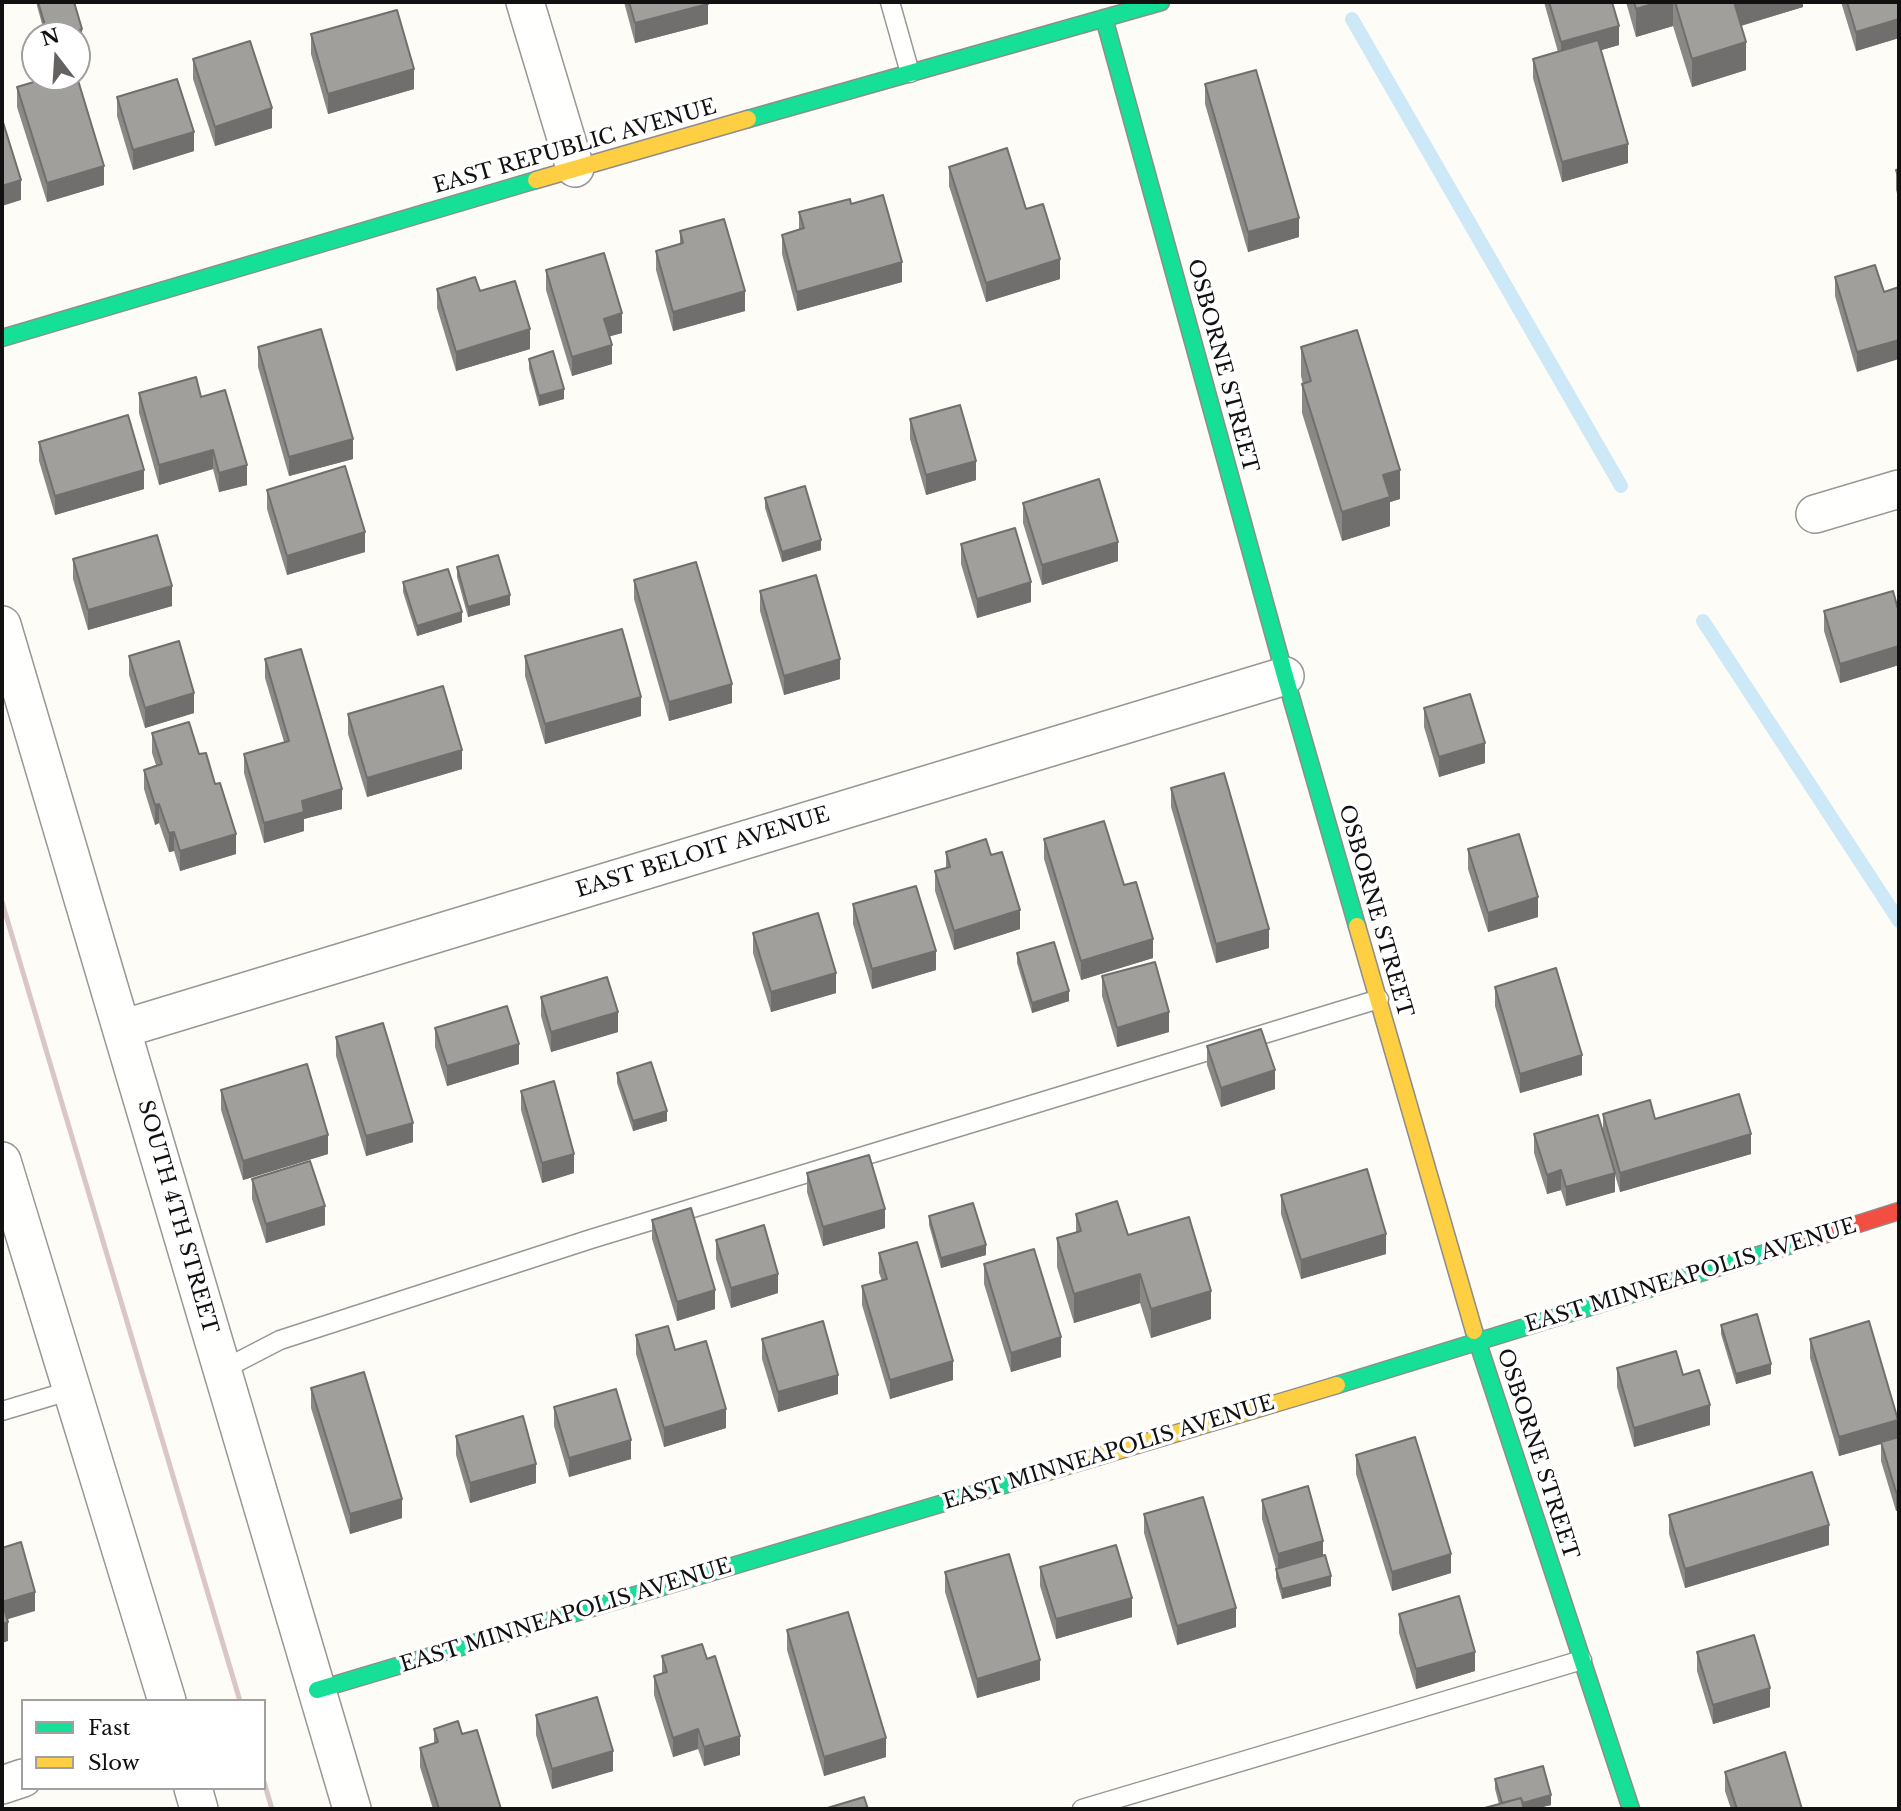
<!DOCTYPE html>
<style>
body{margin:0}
#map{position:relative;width:1901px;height:1811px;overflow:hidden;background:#fdfcf7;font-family:"Libre Baskerville",serif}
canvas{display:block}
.frame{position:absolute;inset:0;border:4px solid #111;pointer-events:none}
.legend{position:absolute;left:21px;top:1699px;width:245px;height:91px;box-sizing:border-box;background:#fff;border:2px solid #a0a0a0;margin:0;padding:9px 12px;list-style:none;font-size:21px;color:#111}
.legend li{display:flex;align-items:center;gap:14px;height:35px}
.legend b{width:35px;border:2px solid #a0a0a0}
.north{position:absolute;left:21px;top:21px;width:70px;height:70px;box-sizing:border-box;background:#fff;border:2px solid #a0a0a0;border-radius:50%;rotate:343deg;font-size:19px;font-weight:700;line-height:28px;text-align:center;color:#111}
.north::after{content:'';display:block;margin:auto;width:24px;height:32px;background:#646362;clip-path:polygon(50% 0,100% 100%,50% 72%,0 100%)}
</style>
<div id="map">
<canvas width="1901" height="1811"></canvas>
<div class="frame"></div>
<ul class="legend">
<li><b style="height:9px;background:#16e098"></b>Fast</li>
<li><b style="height:9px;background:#ffcf43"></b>Slow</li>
</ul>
<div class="north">N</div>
</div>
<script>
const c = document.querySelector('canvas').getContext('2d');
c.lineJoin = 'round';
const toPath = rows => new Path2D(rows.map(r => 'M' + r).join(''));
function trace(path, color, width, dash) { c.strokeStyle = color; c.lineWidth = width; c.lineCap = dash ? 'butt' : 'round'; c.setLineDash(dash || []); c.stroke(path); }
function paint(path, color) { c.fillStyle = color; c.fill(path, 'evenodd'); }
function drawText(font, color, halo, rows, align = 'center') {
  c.font = font + ' "Libre Baskerville",serif'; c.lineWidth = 7; c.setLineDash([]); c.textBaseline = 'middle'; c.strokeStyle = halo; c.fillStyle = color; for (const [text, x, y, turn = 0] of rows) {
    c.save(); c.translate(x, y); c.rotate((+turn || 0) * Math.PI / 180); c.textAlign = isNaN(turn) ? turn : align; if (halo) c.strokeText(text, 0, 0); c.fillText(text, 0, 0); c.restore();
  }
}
const stream = toPath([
 [1352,19,1621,486],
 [1703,621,1899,921]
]);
const lane = toPath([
 [890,2,910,73],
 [222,1370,280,1340,591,1239,1379,999],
 [2,1411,72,1390],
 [1082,1809,1582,1660]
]);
const street = toPath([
 [525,2,575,168],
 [1815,514,1899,489],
 [2,625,352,1809],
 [122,1029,1285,676],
 [2,1161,167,1701],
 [2,1785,23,1778],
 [193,1788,199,1809]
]);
const fast = toPath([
 [1104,18,1285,676,1357,926],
 [748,119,1161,2],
 [2,338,536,180],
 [1474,1331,1631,1809],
 [1337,1385,1804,1241],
 [317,1690,1024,1479]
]);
const slow = toPath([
 [536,180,748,119],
 [1357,926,1474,1331],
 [1024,1479,1337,1385]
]);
const jam = toPath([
 [1804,1241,1899,1211]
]);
const rail = toPath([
 [2,902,240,1701],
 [264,1782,272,1809]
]);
const wall = toPath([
 [36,2,74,2,82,39,77,41,77,35,45,35],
 [624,2,707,2,708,24,635,43],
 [1544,2,1612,2,1619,45,1601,50,1628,163,1562,182,1533,78,1533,59,1558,52],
 [1626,2,1803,2,1803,7,1741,26,1746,70,1692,87,1673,26,1636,37],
 [1841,2,1899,2,1899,38,1856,51],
 [311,34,414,89,328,114,311,54],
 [193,59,272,128,215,146,193,79],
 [1205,84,1299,237,1248,252,1205,104],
 [17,87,104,185,47,202,17,107],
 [117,97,194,151,133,170,117,116],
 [949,167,1026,209,1060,279,986,302,949,186],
 [1899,169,1899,200,1896,190,1896,170],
 [851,204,902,282,797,311,782,254,782,235,799,229,799,212],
 [680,231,745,311,673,331,656,270,656,251,680,244],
 [546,270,622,333,610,336,612,364,572,376,546,290],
 [1835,277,1884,292,1857,372,1835,296],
 [437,289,480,291,530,349,456,371,437,308],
 [258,347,353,459,289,476,258,367],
 [1301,347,1400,499,1390,502,1390,526,1342,541,1302,413,1302,384,1303,384,1301,376],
 [529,359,564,399,539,406,529,369],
 [139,393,201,397,247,485,219,492,213,469,159,485,139,413],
 [910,419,976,480,926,495,910,439],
 [39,442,144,489,55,515,39,461],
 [267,490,365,552,287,575,267,509],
 [765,498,821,550,782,562,765,508],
 [1023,503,1118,561,1042,585,1023,523],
 [961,544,1031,602,977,618,961,564],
 [73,559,172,606,88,630,73,579],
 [457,567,510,605,468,617,457,577],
 [634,580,732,703,669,721,634,599],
 [403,582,462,622,417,636,403,592],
 [760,591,840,679,784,695,760,611],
 [1824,611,1899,613,1899,665,1840,683,1824,631],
 [129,656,194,713,145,728,129,675],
 [525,656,641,716,545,744,525,676],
 [265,659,342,809,304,819,304,831,264,843,244,773,244,754,284,742,265,678],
 [1424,708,1485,763,1439,777,1424,727],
 [348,714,462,769,367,797,348,734],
 [152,733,199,754,236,854,180,871,174,851,169,852,159,823,155,825,144,789,144,770,156,765,152,753],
 [1171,788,1269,948,1216,963,1171,807],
 [1044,839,1124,885,1153,958,1081,980,1044,859],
 [1468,849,1538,917,1488,932,1468,869],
 [946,852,1020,929,954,950,935,891,935,871,946,868],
 [853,904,936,970,872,989,853,924],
 [753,933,836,993,771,1012,753,953],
 [1017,953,1069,1001,1032,1013,1017,963],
 [1102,976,1169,1032,1117,1047,1102,996],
 [1495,987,1582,1075,1520,1093,1495,1006],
 [541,997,618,1032,551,1052,541,1016],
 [435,1028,519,1064,447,1086,435,1047],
 [336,1037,413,1142,366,1156,336,1056],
 [1207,1046,1275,1089,1221,1107,1207,1065],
 [617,1073,667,1121,633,1131,617,1083],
 [221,1090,328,1154,243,1180,221,1110],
 [521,1091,574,1173,542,1183,521,1110],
 [1603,1114,1655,1119,1751,1154,1620,1192,1615,1175,1615,1192,1566,1206,1561,1190,1547,1194,1534,1153,1534,1134,1603,1131],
 [807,1173,885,1228,823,1246,807,1192],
 [252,1179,325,1225,266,1243,252,1199],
 [1281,1195,1386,1254,1301,1279,1281,1214],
 [1076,1214,1128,1235,1211,1319,1151,1338,1140,1303,1074,1323,1057,1267,1057,1238,1076,1232],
 [929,1216,986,1255,941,1268,929,1225],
 [652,1220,715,1309,677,1321,652,1239],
 [716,1240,778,1293,731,1308,716,1259],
 [879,1253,953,1380,890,1399,862,1305,862,1286,882,1281,879,1273],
 [984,1264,1061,1357,1011,1372,984,1284],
 [1721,1325,1771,1374,1736,1384,1721,1334],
 [636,1335,675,1350,726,1428,664,1447,636,1354],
 [762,1339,838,1394,778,1412,762,1359],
 [1810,1339,1898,1437,1896,1511,1881,1461,1881,1444,1839,1456,1810,1358],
 [1617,1368,1683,1375,1710,1425,1634,1447,1617,1387],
 [311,1388,402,1518,350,1534,311,1408],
 [554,1407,631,1459,569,1477,554,1426],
 [456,1436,536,1483,470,1503,456,1455],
 [1356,1455,1451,1573,1392,1591,1356,1474],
 [1262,1500,1323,1555,1331,1586,1282,1599,1276,1578,1276,1569,1262,1519],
 [1144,1514,1236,1627,1177,1645,1144,1533],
 [1669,1515,1829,1545,1685,1588,1669,1534],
 [1040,1567,1132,1617,1056,1639,1040,1586],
 [945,1572,1040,1680,977,1698,945,1592],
 [1399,1614,1475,1671,1416,1689,1399,1633],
 [787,1630,886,1757,824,1776,787,1650],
 [1697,1652,1770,1707,1713,1724,1697,1671],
 [662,1656,707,1659,740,1755,704,1766,698,1749,673,1757,654,1695,654,1676,662,1673],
 [536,1715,613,1771,552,1789,536,1735],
 [434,1729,462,1734,501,1809,433,1809,420,1767,420,1748,434,1743],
 [1725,1772,1802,1809,1731,1809,1725,1791],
 [1495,1779,1551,1805,1534,1809,1481,1809,1499,1804,1495,1789]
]);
const shadedWall = toPath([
 [1659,2,1673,2,1673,26,1636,37,1636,9],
 [1733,2,1803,2,1803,7,1733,28],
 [708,4,708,24,635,43,635,23],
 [1899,19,1899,38,1856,51,1856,32],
 [1619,26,1619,45,1561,62,1561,42],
 [82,29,82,39,77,41,77,35,64,35],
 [1746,42,1746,70,1692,87,1692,59],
 [414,69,414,89,328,114,328,94],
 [272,108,272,128,215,146,215,127],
 [194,132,194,151,133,170,133,150],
 [1628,144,1628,163,1562,182,1562,162],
 [104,166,104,185,47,202,47,183],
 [21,180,21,200,2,206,2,186],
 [1299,218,1299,237,1248,252,1248,232],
 [1060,259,1060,279,986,302,986,283],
 [902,262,902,282,797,311,797,292],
 [745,291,745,311,673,331,673,312],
 [622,313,622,333,604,338,604,319],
 [530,329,530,349,456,371,456,352],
 [1899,340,1899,359,1857,372,1857,352],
 [612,345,612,364,572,376,572,357],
 [564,389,564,399,539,406,539,396],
 [353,439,353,459,289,476,289,457],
 [213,450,213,469,159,485,159,465],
 [976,461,976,480,926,495,926,475],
 [247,465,247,485,219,492,219,473],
 [144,470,144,489,55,515,55,496],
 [1400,470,1400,499,1390,502,1390,526,1342,541,1342,512,1383,475],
 [365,532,365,552,287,575,287,556],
 [821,540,821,550,782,562,782,552],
 [1118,542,1118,561,1042,585,1042,565],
 [1031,582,1031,602,977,618,977,599],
 [172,586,172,606,88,630,88,610],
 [510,595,510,605,468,617,468,607],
 [462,612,462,622,417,636,417,626],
 [1899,646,1899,665,1840,683,1840,664],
 [840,659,840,679,784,695,784,676],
 [732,684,732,703,669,721,669,702],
 [194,693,194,713,145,728,145,708],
 [641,697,641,716,545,744,545,724],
 [1485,743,1485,763,1439,777,1439,757],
 [462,750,462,769,367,797,367,778],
 [342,789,342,809,304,819,304,831,264,843,264,823,302,801],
 [159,804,159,823,155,825,155,805],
 [174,832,174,851,169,852,169,833],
 [236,834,236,854,180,871,180,851],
 [1538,897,1538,917,1488,932,1488,913],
 [1020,910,1020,929,954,950,954,931],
 [1269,929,1269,948,1216,963,1216,944],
 [1153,939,1153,958,1081,980,1081,961],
 [936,951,936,970,872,989,872,969],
 [836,973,836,993,771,1012,771,992],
 [1069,991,1069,1001,1032,1013,1032,1003],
 [618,1012,618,1032,551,1052,551,1032],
 [1169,1012,1169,1032,1117,1047,1117,1028],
 [519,1044,519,1064,447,1086,447,1066],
 [1582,1055,1582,1075,1520,1093,1520,1074],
 [1275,1070,1275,1089,1221,1107,1221,1088],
 [667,1111,667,1121,633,1131,633,1121],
 [413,1123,413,1142,366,1156,366,1136],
 [1751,1134,1751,1154,1620,1192,1620,1173],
 [328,1135,328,1154,243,1180,243,1161],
 [574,1154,574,1173,542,1183,542,1163],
 [1561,1170,1561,1190,1547,1194,1547,1175],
 [1615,1173,1615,1192,1566,1206,1566,1187],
 [325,1206,325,1225,266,1243,266,1224],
 [885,1209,885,1228,823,1246,823,1227],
 [1386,1234,1386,1254,1301,1279,1301,1260],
 [986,1245,986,1255,941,1268,941,1258],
 [778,1274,778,1293,731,1308,731,1288],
 [1140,1274,1140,1303,1074,1323,1074,1294],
 [715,1290,715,1309,677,1321,677,1302],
 [1211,1291,1211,1319,1151,1338,1151,1309],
 [1061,1337,1061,1357,1011,1372,1011,1353],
 [953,1361,953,1380,890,1399,890,1380],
 [1771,1364,1771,1374,1736,1384,1736,1374],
 [838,1375,838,1394,778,1412,778,1392],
 [1710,1405,1710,1425,1634,1447,1634,1428],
 [726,1409,726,1428,664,1447,664,1428],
 [1898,1420,1898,1439,1839,1456,1839,1437],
 [631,1440,631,1459,569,1477,569,1458],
 [536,1464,536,1483,470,1503,470,1483],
 [1899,1491,1899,1510,1896,1511,1896,1492],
 [402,1499,402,1518,350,1534,350,1514],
 [1829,1525,1829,1545,1685,1588,1685,1569],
 [1323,1541,1323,1560,1278,1573,1278,1554],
 [1451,1554,1451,1573,1392,1591,1392,1572],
 [1331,1576,1331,1586,1282,1599,1282,1589],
 [35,1592,35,1611,2,1621,2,1602],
 [1132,1598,1132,1617,1056,1639,1056,1619],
 [1236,1608,1236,1627,1177,1645,1177,1626],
 [8,1622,8,1641,2,1643,2,1624],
 [1475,1652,1475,1671,1416,1689,1416,1669],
 [1040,1660,1040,1680,977,1698,977,1679],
 [1770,1688,1770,1707,1713,1724,1713,1705],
 [698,1729,698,1749,673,1757,673,1738],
 [740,1736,740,1755,704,1766,704,1747],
 [886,1738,886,1757,824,1776,824,1757],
 [613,1751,613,1771,552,1789,552,1769],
 [1551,1795,1551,1805,1534,1809,1503,1809,1503,1808]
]);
const building = toPath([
 [38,2,74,2,82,29,64,35,48,35,38,2],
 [629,2,707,2,708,4,635,23,629,2],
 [1549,2,1612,2,1619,26,1561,42,1549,2],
 [1634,2,1659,2,1636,9,1634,2],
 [1675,2,1734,2,1746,42,1692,59,1675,2],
 [1847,2,1899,2,1899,19,1856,32,1847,2],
 [397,10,414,69,328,94,311,34,397,10],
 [1598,40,1628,144,1562,162,1533,59,1598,40],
 [250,41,272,108,215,127,193,59,250,41],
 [1256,70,1299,218,1248,232,1205,84,1256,70],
 [51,77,77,77,104,166,47,183,17,87,51,77],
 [177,79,194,132,133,150,117,97,177,79],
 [2,119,21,180,2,186,2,119],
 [1007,148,1026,209,1043,204,1060,259,986,283,949,167,1007,148],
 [1899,169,1899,180,1896,170,1899,169],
 [883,195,902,262,797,292,782,235,804,228,799,212,850,199,851,204,883,195],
 [724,219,745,291,673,312,656,251,683,243,680,231,724,219],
 [604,253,622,313,604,319,612,345,572,357,546,270,604,253],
 [1875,265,1884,292,1899,287,1899,340,1857,352,1835,277,1875,265],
 [475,277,480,291,515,281,530,329,456,352,437,289,475,277],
 [321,329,353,439,289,457,258,347,321,329],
 [1357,330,1400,470,1383,475,1390,497,1342,512,1302,384,1311,381,1301,347,1357,330],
 [553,351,564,389,539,396,529,359,553,351],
 [196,377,201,397,225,390,247,465,219,473,213,450,159,465,139,393,196,377],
 [960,405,976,461,926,475,910,419,960,405],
 [128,415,144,470,55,496,39,442,128,415],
 [345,466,365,532,287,556,267,490,345,466],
 [1099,479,1118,542,1042,565,1023,503,1099,479],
 [805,486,821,540,782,552,765,498,805,486],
 [1015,528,1031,582,977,599,961,544,1015,528],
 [157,535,172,586,88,610,73,559,157,535],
 [498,555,510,595,468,607,457,567,498,555],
 [696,562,732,684,669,702,634,580,696,562],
 [448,569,462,612,417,626,403,582,448,569],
 [816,575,840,659,784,676,760,591,816,575],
 [1893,591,1899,613,1899,646,1840,664,1824,611,1893,591],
 [622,629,641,697,545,724,525,656,622,629],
 [179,641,194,693,145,708,129,656,179,641],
 [301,649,342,789,302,801,304,812,264,823,244,754,289,741,265,659,301,649],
 [443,686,462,750,367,778,348,714,443,686],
 [1470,694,1485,743,1439,757,1424,708,1470,694],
 [189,722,199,754,206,753,215,784,220,783,236,834,180,851,174,832,169,833,159,804,155,805,144,770,162,764,152,733,189,722],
 [1224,773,1269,929,1216,944,1171,788,1224,773],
 [1104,821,1124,885,1136,882,1153,939,1081,961,1044,839,1104,821],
 [1519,834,1538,897,1488,913,1468,849,1519,834],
 [986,839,991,855,1002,852,1020,910,954,931,935,871,950,867,946,852,986,839],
 [916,886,936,951,872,969,853,904,916,886],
 [818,913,836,973,771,992,753,933,818,913],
 [1054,942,1069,991,1032,1003,1017,953,1054,942],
 [1155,962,1169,1012,1117,1028,1102,976,1155,962],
 [1556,968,1582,1055,1520,1074,1495,987,1556,968],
 [607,977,618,1012,551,1032,541,997,607,977],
 [507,1006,519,1044,447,1066,435,1028,507,1006],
 [383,1023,413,1123,366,1136,336,1037,383,1023],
 [1261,1029,1275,1070,1221,1088,1207,1046,1261,1029],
 [651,1062,667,1111,633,1121,617,1073,651,1062],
 [307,1064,328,1135,243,1161,221,1090,307,1064],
 [554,1081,574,1154,542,1163,521,1091,554,1081],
 [1739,1094,1751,1134,1620,1173,1603,1114,1650,1100,1655,1119,1739,1094],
 [1598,1115,1615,1173,1566,1187,1561,1170,1547,1175,1534,1134,1598,1115],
 [869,1155,885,1209,823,1227,807,1173,869,1155],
 [310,1161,325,1206,266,1224,252,1179,310,1161],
 [1367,1169,1386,1234,1301,1260,1281,1195,1367,1169],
 [1117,1201,1128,1235,1189,1217,1211,1291,1151,1309,1140,1274,1074,1294,1057,1238,1081,1231,1076,1214,1117,1201],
 [973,1203,986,1245,941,1258,929,1216,973,1203],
 [691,1208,715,1290,677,1302,652,1220,691,1208],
 [764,1225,778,1274,731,1288,716,1240,764,1225],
 [917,1242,953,1361,890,1380,862,1286,887,1279,879,1253,917,1242],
 [1034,1249,1061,1337,1011,1353,984,1264,1034,1249],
 [1757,1314,1771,1364,1736,1374,1721,1325,1757,1314],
 [823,1321,838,1375,778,1392,762,1339,823,1321],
 [1869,1321,1898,1420,1839,1437,1810,1339,1869,1321],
 [668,1326,675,1350,706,1341,726,1409,664,1428,636,1335,668,1326],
 [1676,1351,1683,1375,1699,1370,1710,1405,1634,1428,1617,1368,1676,1351],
 [364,1372,402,1499,350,1514,311,1388,364,1372],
 [616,1389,631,1440,569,1458,554,1407,616,1389],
 [523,1416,536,1464,470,1483,456,1436,523,1416],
 [1415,1437,1451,1554,1392,1572,1356,1455,1415,1437],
 [1899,1437,1899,1491,1896,1492,1881,1442,1899,1437],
 [1812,1472,1829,1525,1685,1569,1669,1515,1812,1472],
 [1308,1486,1323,1541,1278,1554,1262,1500,1308,1486],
 [1203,1497,1236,1608,1177,1626,1144,1514,1203,1497],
 [21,1542,35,1592,2,1602,8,1622,2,1624,2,1548,21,1542],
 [1116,1545,1132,1598,1056,1619,1040,1567,1116,1545],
 [1009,1554,1040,1660,977,1679,945,1572,1009,1554],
 [1325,1555,1331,1576,1282,1589,1276,1569,1325,1555],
 [1459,1596,1475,1652,1416,1669,1399,1614,1459,1596],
 [848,1612,886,1738,824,1757,787,1630,848,1612],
 [1754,1635,1770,1688,1713,1705,1697,1652,1754,1635],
 [702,1644,707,1659,715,1656,740,1736,704,1747,698,1729,673,1738,654,1676,667,1672,662,1656,702,1644],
 [597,1697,613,1751,552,1769,536,1715,597,1697],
 [458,1721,462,1734,477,1730,501,1809,439,1809,420,1748,438,1742,434,1729,458,1721],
 [1785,1752,1802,1809,1737,1809,1725,1772,1785,1752],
 [1543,1766,1551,1795,1523,1803,1521,1798,1502,1803,1495,1779,1543,1766],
 [864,1797,868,1809,824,1809,864,1797],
 [1521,1798,1524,1809,1481,1809,1521,1798]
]);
const streetNames = [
 ["EAST REPUBLIC AVENUE",575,147,-16],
 ["OSBORNE STREET",1222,366,75],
 ["EAST BELOIT AVENUE",703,853,-17],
 ["OSBORNE STREET",1375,911,74],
 ["SOUTH 4TH STREET",177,1217,74],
 ["EAST MINNEAPOLIS AVENUE",1691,1276,-17],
 ["EAST MINNEAPOLIS AVENUE",1109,1453,-17],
 ["OSBORNE STREET",1537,1454,72],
 ["EAST MINNEAPOLIS AVENUE",566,1616,-17]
];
trace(stream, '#cde8f7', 14);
trace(lane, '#979795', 21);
trace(street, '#979795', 40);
trace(fast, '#8e8d8b', 19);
trace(slow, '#8e8d8b', 19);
trace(jam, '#8e8d8b', 19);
trace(lane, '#fffffe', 18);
trace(street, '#fffffe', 37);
trace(fast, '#16e098', 16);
trace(slow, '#ffcf43', 16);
trace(jam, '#f24e42', 16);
trace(rail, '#d9c6c7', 5);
paint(wall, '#8a8986');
paint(shadedWall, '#716f6d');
paint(building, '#a19f9c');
trace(building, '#716f6d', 2);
drawText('21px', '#111', '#fff', streetNames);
</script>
